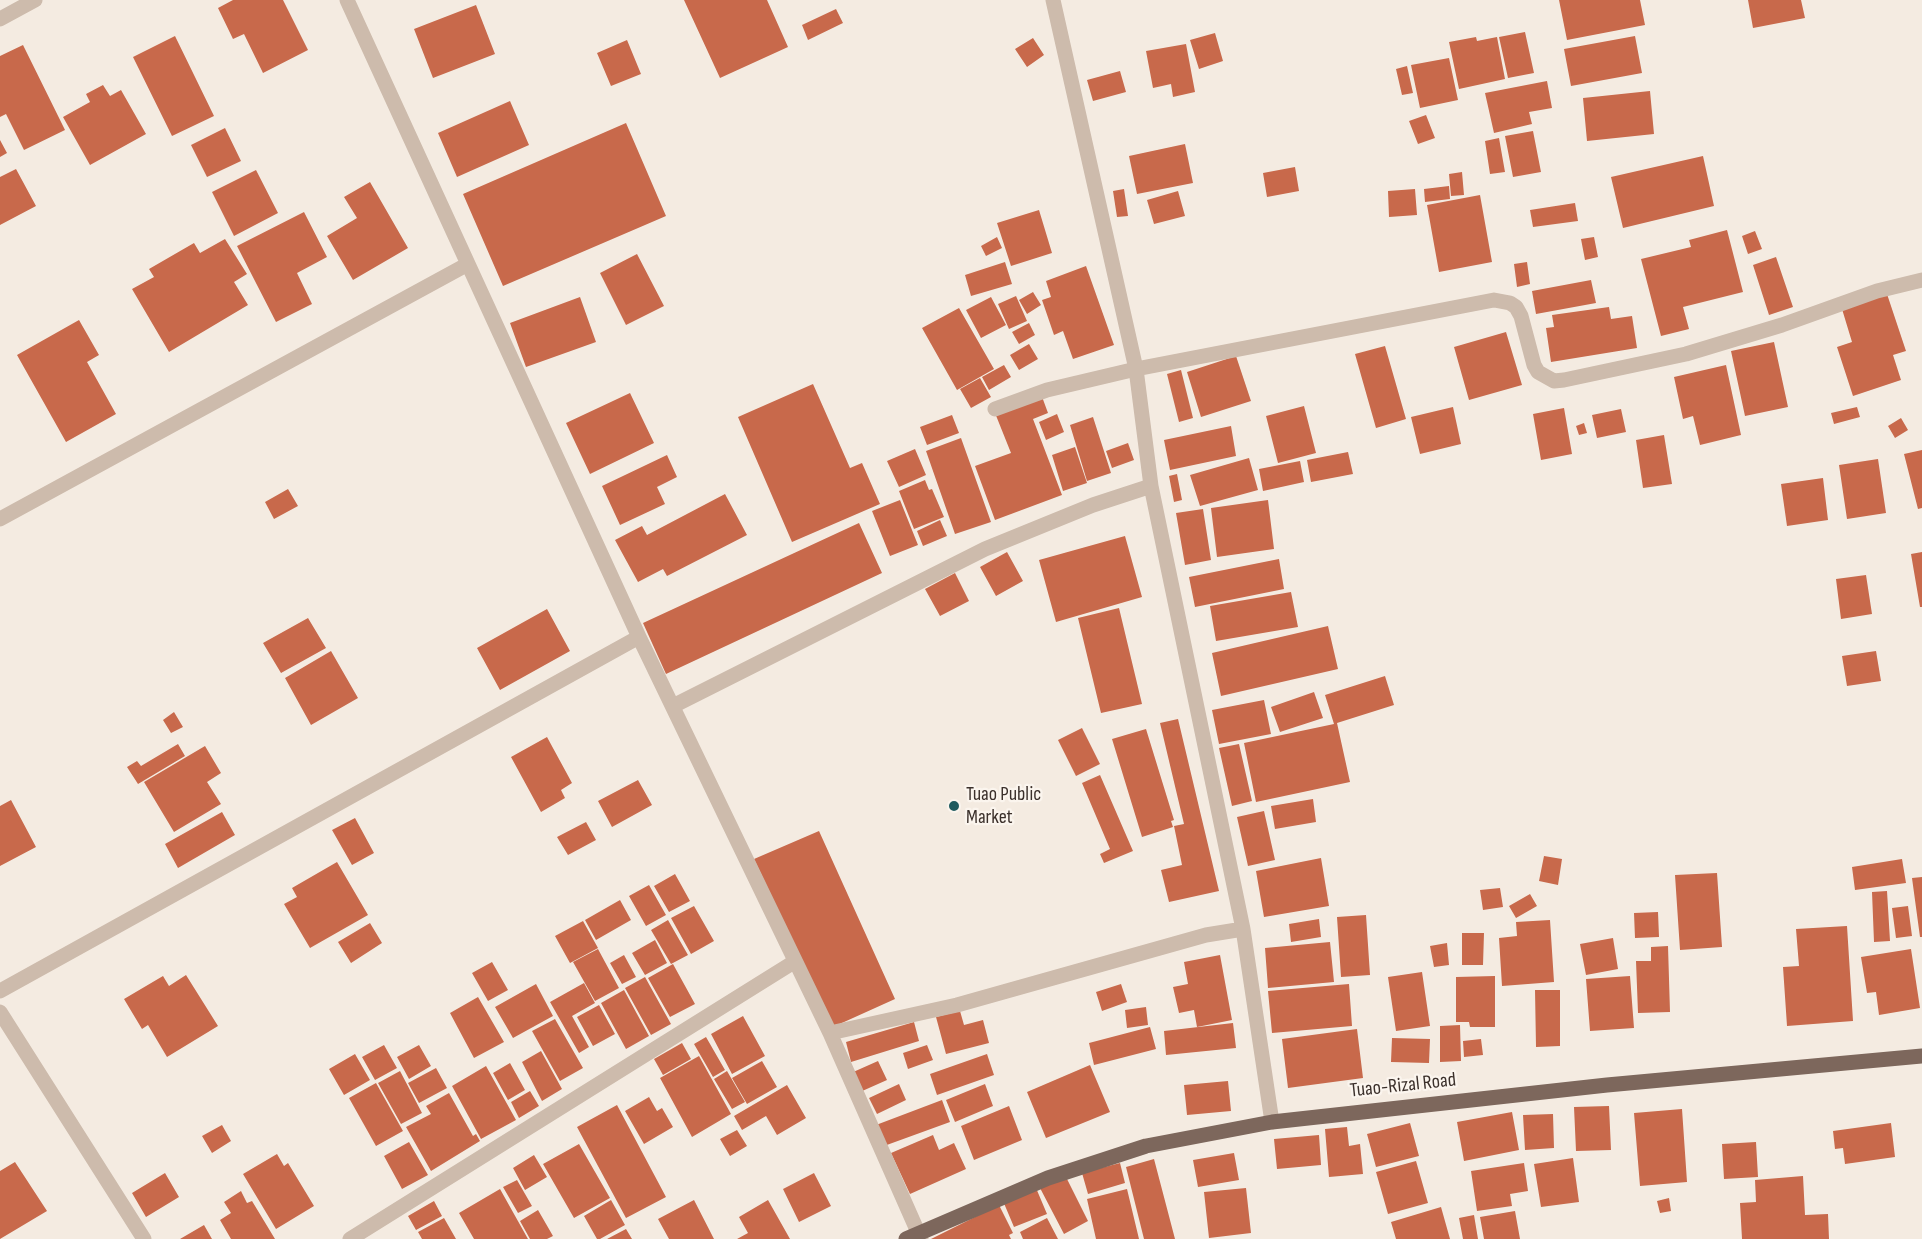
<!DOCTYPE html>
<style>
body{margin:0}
canvas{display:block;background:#f4ebe1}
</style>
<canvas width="1922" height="1239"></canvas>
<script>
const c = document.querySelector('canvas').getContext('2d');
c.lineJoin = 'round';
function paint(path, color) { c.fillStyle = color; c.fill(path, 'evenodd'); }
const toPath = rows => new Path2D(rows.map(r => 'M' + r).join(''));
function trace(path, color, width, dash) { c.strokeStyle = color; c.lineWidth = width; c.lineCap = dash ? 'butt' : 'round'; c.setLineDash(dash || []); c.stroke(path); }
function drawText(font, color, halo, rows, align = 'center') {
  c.font = font + ' "Sofia Sans Condensed",sans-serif'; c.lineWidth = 4.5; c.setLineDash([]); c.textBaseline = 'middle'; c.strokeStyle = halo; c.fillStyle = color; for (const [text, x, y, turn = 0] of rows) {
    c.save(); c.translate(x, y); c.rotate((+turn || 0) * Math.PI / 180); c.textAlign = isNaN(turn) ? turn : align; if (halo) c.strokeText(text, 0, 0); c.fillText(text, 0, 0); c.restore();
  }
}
const building = toPath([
 [233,0,283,0,308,50,263,73,244,34,233,39,218,8],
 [684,0,767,0,788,47,720,78],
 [1559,0,1640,0,1645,25,1567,40],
 [1748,0,1801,0,1805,18,1753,28],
 [476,5,495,54,433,78,414,29],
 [836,9,843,23,808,40,802,25],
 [1525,32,1534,73,1508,78,1499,37],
 [1215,33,1223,61,1199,69,1190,40],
 [175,36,214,116,172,136,133,57],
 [1635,36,1642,73,1571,86,1564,49],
 [1476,37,1477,41,1497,37,1505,79,1459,89,1449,42],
 [1033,38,1044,55,1027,67,1015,49],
 [627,40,641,74,611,86,597,53],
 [1186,44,1195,92,1173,97,1171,84,1153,88,1146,51],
 [23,45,65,130,24,150,6,114,0,117,0,56],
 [1449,58,1458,100,1420,108,1411,65],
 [1407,66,1413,93,1402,95,1396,69],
 [1120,71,1126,92,1093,101,1087,80],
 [1547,81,1552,108,1529,112,1532,124,1494,133,1485,93],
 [103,85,110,96,121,90,146,134,90,165,63,117,90,102,86,94],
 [1650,91,1654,134,1587,141,1583,98],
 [510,101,529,145,457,177,438,133],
 [1426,115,1435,138,1418,144,1409,121],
 [626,123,666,216,503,286,463,194],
 [225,128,241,161,207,177,191,145],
 [1533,131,1541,172,1513,177,1505,136],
 [1499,138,1505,172,1490,174,1485,141],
 [0,140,7,153,0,157],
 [1185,144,1193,183,1137,194,1129,156],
 [1703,156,1714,206,1623,228,1611,177],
 [1295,167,1299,191,1267,197,1263,173],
 [16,169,36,206,0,225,0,177],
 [256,170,278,213,234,236,212,192],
 [1462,172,1464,195,1451,196,1449,174],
 [370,182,408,248,353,280,327,236,357,218,344,197],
 [1449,186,1450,199,1425,202,1424,189],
 [1124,189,1128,216,1117,217,1113,191],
 [1415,189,1417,215,1389,217,1388,191],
 [1178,191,1185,216,1154,224,1147,200],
 [1480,195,1492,262,1439,272,1427,205],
 [1575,203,1578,221,1533,227,1530,210],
 [1039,210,1052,253,1011,266,997,223],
 [304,212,327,257,297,273,312,304,276,322,237,246],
 [1727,230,1743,292,1683,307,1689,329,1661,336,1641,259,1691,247,1689,240],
 [1755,231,1762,249,1748,254,1742,236],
 [997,237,1002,248,986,256,981,246],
 [1594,237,1598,257,1585,260,1581,239],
 [225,239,247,274,234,282,248,305,169,352,132,289,154,277,149,269,194,243,200,253],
 [637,254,664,306,626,325,600,273],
 [1776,257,1793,307,1769,315,1753,265],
 [1005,262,1012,284,971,296,965,275],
 [1527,262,1530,284,1517,287,1514,264],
 [1086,266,1114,345,1073,359,1063,331,1054,335,1042,300,1051,297,1046,281],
 [1591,280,1596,303,1536,314,1532,291],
 [1033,292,1041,305,1027,314,1019,300],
 [1887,294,1906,351,1893,355,1901,380,1853,396,1837,347,1852,342,1842,309],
 [1016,296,1027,321,1009,329,998,304],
 [580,297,596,342,526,367,510,323],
 [991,297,1006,325,981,338,966,310],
 [1609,307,1611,319,1632,316,1637,348,1551,362,1546,328,1554,327,1552,315],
 [959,308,994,369,957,390,922,328],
 [79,320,99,355,87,362,116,414,66,442,17,355],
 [1029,323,1035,335,1019,344,1012,332],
 [1506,332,1522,385,1469,400,1454,347],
 [1774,342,1788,407,1745,416,1731,351],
 [1029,344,1038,359,1019,370,1010,355],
 [1385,346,1406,419,1376,428,1355,354],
 [1236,356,1251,401,1201,417,1187,372],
 [1004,365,1011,377,989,390,982,377],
 [1726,365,1741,435,1700,445,1693,416,1683,419,1674,377],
 [1181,370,1193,418,1179,422,1167,374],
 [980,378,991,397,971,408,960,389],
 [813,384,850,468,862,463,880,504,792,542,738,417],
 [630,393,654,443,590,474,566,423],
 [1041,394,1048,413,1033,419,1062,495,995,520,975,466,1011,453,995,413],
 [1304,406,1316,453,1278,463,1266,416],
 [1453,407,1461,444,1420,454,1411,417],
 [1857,407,1860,417,1834,424,1831,413],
 [1564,408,1572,454,1541,460,1533,414],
 [1621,409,1626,432,1597,438,1592,415],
 [1057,414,1064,432,1046,440,1039,422],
 [952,415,959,433,927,445,920,427],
 [1093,417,1111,473,1087,481,1070,425],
 [1901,418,1908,430,1895,438,1888,426],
 [1584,423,1587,433,1579,435,1576,426],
 [1231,426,1236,456,1170,470,1164,440],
 [1664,435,1672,484,1643,488,1636,440],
 [961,438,991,522,955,534,926,451],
 [1128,443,1134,460,1112,468,1106,451],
 [1075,447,1087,483,1063,491,1052,455],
 [915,449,926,475,899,487,887,461],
 [1922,450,1922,508,1918,509,1904,454],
 [1348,452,1353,474,1311,482,1307,460],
 [667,455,677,477,657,487,665,504,620,525,602,486],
 [1249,458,1258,490,1200,506,1190,475],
 [1878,459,1886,513,1847,519,1839,465],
 [1300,461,1304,482,1263,491,1259,469],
 [1177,474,1182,500,1174,502,1169,476],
 [1823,478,1828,520,1787,526,1781,484],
 [925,480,929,490,932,489,944,517,914,529,899,491],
 [288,489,298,506,274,519,265,502],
 [725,494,747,535,667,576,663,569,638,582,615,540,642,526,647,535],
 [900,500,918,545,890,556,872,511],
 [1268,500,1274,549,1217,557,1211,508],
 [1203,509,1211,560,1185,565,1176,513],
 [940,520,947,536,923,546,917,531],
 [859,523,882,573,666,674,643,623],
 [1125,536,1142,597,1056,622,1039,560],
 [1007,552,1023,581,996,596,980,567],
 [1922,552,1922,607,1920,607,1911,554],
 [1279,559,1284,589,1195,607,1189,577],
 [955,573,969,601,940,616,925,589],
 [1866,575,1872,614,1841,619,1836,579],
 [1291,592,1298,627,1216,641,1210,606],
 [1119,608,1142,704,1101,713,1078,618],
 [547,609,570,651,500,690,477,648],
 [308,618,326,648,281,673,263,643],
 [1328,626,1338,669,1221,696,1212,653],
 [331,651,358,698,311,725,285,678],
 [1876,651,1881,681,1847,686,1842,656],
 [1385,676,1394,705,1337,723,1350,782,1256,802,1244,743,1334,724,1325,695],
 [1314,692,1323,718,1280,732,1271,707],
 [1264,700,1271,734,1219,744,1212,710],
 [174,712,183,727,171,733,163,720],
 [1178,719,1219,891,1169,902,1161,870,1182,865,1174,826,1184,824,1160,723],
 [1082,728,1100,764,1076,776,1058,740],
 [1146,729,1174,820,1171,821,1173,827,1142,837,1112,739],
 [547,737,572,783,561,790,565,798,541,812,511,757],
 [178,744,185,756,138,784,127,767,137,761,141,766],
 [1239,744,1252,801,1232,806,1219,748],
 [205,746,221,773,207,782,221,804,174,832,144,782],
 [1100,775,1133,851,1104,863,1100,854,1110,849,1082,783],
 [638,780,652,805,612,827,598,801],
 [1313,799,1316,822,1275,829,1271,806],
 [11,800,36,847,0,866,0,806],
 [1264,811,1275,860,1248,866,1237,817],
 [222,812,235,835,178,868,165,844],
 [355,818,374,853,352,865,332,830],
 [586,822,596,840,568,855,557,837],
 [819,831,895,999,833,1027,754,859],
 [1544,856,1562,859,1558,885,1539,881],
 [1321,858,1329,906,1264,917,1256,871],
 [1902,859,1906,883,1855,890,1852,867],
 [337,862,368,915,310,948,284,904,297,897,292,888],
 [1717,873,1722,947,1680,950,1675,875],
 [675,874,690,901,669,912,654,886],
 [1922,877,1922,937,1920,937,1912,878],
 [649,885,666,915,646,926,629,896],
 [1500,888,1503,907,1483,910,1480,890],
 [1887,891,1890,941,1874,942,1872,892],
 [1530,894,1537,906,1516,918,1509,906],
 [620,900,631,920,596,940,585,920],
 [694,906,714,941,691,954,671,918],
 [1908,906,1912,936,1896,938,1892,908],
 [1658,912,1659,937,1635,938,1634,913],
 [1366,915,1370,975,1341,977,1337,917],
 [1319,919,1321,937,1291,942,1289,924],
 [668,920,688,955,671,964,651,930],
 [1550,920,1554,982,1502,986,1499,938,1517,936,1516,922],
 [583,921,598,948,570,963,555,936],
 [370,923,382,943,351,963,338,942],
 [1847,926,1853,1021,1787,1026,1783,967,1799,966,1796,929],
 [1462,933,1484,933,1483,965,1462,965],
 [1613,938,1618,969,1586,975,1580,944],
 [655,940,667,963,645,975,632,953],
 [1330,942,1334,982,1268,988,1265,948],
 [1447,943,1449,965,1434,967,1430,946],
 [1668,946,1670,1012,1638,1013,1636,961,1651,961,1651,947],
 [598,949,619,988,595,1001,573,962],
 [1911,949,1920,1008,1879,1015,1876,992,1867,993,1861,957],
 [624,955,636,977,622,984,610,963],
 [1220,955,1232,1020,1197,1027,1194,1010,1179,1013,1173,987,1188,984,1184,962],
 [492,962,508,990,488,1001,472,973],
 [673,964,695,1004,670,1017,648,978],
 [1422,972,1430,1026,1396,1031,1388,977],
 [186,975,218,1026,167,1057,148,1025,142,1029,124,999,163,976,169,986],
 [1495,976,1495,1027,1470,1027,1469,1022,1456,1022,1456,977],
 [1630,976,1634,1028,1590,1031,1586,979],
 [645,977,671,1024,651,1035,625,988],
 [584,983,595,1003,572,1016,589,1047,579,1053,550,1002],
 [536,984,553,1016,513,1038,495,1007],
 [1121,984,1127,1002,1102,1011,1096,992],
 [1349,984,1352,1026,1272,1033,1268,991],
 [624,990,649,1036,626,1049,601,1003],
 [1535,990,1560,990,1560,1046,1536,1047],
 [478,997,504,1042,474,1058,450,1013],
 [599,1005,615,1034,593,1046,577,1017],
 [1146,1007,1148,1025,1127,1028,1125,1010],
 [960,1011,964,1025,983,1020,989,1043,946,1054,936,1017],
 [743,1016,765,1056,732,1074,711,1034],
 [555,1019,583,1068,560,1081,532,1031],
 [914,1022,919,1041,851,1062,846,1042],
 [1233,1023,1236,1048,1166,1055,1164,1031],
 [1460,1025,1461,1061,1440,1062,1440,1026],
 [1150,1027,1156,1049,1094,1065,1089,1043],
 [1357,1029,1363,1078,1288,1088,1282,1039],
 [706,1037,725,1070,713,1077,694,1044],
 [1392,1038,1430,1039,1429,1063,1391,1062],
 [1481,1039,1483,1055,1464,1057,1463,1041],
 [682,1043,691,1059,663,1075,654,1059],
 [384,1045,397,1068,375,1080,362,1057],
 [419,1045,431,1066,409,1079,397,1057],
 [927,1045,933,1060,908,1069,903,1053],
 [541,1051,562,1089,542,1101,522,1062],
 [355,1054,370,1080,344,1095,329,1069],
 [987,1054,994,1075,937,1095,930,1074],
 [699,1056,731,1114,692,1137,660,1078],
 [762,1061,777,1087,747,1104,732,1078],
 [878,1061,887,1080,860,1092,851,1073],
 [510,1063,525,1090,508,1100,493,1073],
 [1090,1065,1110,1112,1046,1138,1027,1092],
 [486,1066,516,1120,481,1139,452,1086],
 [436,1068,447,1088,419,1103,408,1083],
 [400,1071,422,1113,401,1124,378,1083],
 [727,1071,745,1102,732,1109,714,1079],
 [1228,1081,1231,1111,1187,1115,1184,1085],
 [376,1083,403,1131,376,1146,349,1098],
 [899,1084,906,1100,877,1114,869,1098],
 [985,1084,993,1106,955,1122,946,1100],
 [787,1085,806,1118,777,1135,766,1116,742,1130,734,1116],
 [530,1091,539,1106,519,1118,511,1102],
 [449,1093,473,1136,476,1134,480,1141,431,1171,406,1127,431,1114,426,1106],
 [649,1097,657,1111,662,1108,673,1127,644,1144,625,1111],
 [942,1100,950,1122,884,1146,876,1125],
 [617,1105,666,1197,626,1218,577,1127],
 [1009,1106,1022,1140,974,1160,961,1126],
 [1609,1106,1611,1150,1576,1151,1574,1107],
 [1682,1109,1687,1182,1640,1186,1634,1113],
 [1512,1112,1519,1150,1464,1161,1457,1122],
 [1553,1114,1554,1148,1525,1150,1523,1115],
 [1410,1123,1419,1156,1376,1167,1367,1134],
 [1891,1123,1895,1157,1845,1164,1843,1148,1835,1149,1833,1131],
 [222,1125,231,1141,212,1153,202,1136],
 [1347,1127,1349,1146,1360,1144,1363,1174,1329,1177,1325,1129],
 [737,1130,747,1146,730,1156,720,1139],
 [933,1135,939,1150,954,1143,966,1169,910,1194,891,1153],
 [1319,1135,1321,1165,1277,1169,1274,1139],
 [409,1142,428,1175,402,1189,384,1156],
 [1756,1142,1758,1177,1724,1179,1722,1144],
 [579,1144,610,1198,574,1218,543,1164],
 [1234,1153,1239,1180,1198,1187,1193,1160],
 [277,1154,284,1166,288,1163,314,1206,276,1229,243,1174],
 [534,1155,547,1177,525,1190,513,1168],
 [1573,1158,1579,1202,1541,1207,1534,1164],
 [1154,1159,1175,1239,1144,1239,1126,1167],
 [1416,1161,1428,1203,1388,1214,1376,1172],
 [15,1162,47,1211,0,1239,0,1171],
 [1120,1163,1125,1183,1088,1194,1082,1173],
 [1524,1163,1528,1191,1510,1194,1512,1206,1477,1211,1471,1171],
 [165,1173,179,1197,146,1217,132,1193],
 [814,1173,831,1206,799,1222,783,1189],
 [1065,1175,1088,1221,1064,1234,1040,1188],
 [1803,1176,1805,1215,1828,1214,1829,1239,1742,1239,1740,1203,1756,1202,1755,1180],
 [517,1180,532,1206,518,1213,503,1187],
 [1036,1188,1047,1214,1014,1227,1003,1201],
 [1246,1188,1251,1233,1209,1238,1204,1192],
 [500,1189,528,1239,474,1239,459,1213],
 [1127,1189,1139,1239,1096,1239,1087,1199],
 [241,1191,247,1203,252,1201,275,1239,231,1239,220,1220,231,1213,224,1202],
 [1669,1198,1671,1211,1660,1213,1657,1201],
 [611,1200,625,1225,600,1239,597,1239,584,1216],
 [694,1200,714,1239,669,1239,658,1219],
 [768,1200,790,1239,737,1239,748,1233,739,1217],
 [434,1201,442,1216,416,1230,408,1216],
 [999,1205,1013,1233,1009,1235,1011,1239,931,1239],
 [1441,1207,1450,1239,1396,1239,1391,1222],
 [538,1210,553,1236,547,1239,530,1239,520,1221],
 [1515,1211,1520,1239,1484,1239,1480,1217],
 [1474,1215,1478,1239,1463,1239,1459,1218],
 [444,1218,456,1239,422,1239,418,1232],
 [1047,1218,1058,1239,1023,1239,1020,1232],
 [204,1225,212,1239,180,1239],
 [626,1229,632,1239,607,1239]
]);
const minor = toPath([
 [347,0,639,637,830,1033,921,1239],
 [1053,0,1136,369,1151,486,1243,929,1272,1122],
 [0,19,35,0],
 [995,409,1047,390,1136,369,1494,300,1510,303,1516,307,1521,316,1534,365,1538,372,1554,381,1564,380,1686,354,1782,325,1877,291,1922,280],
 [0,519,468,264],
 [673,706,985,549,1093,505,1151,486],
 [0,991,639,637],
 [0,1012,144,1239],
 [830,1033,957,1005,1206,935,1243,929],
 [350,1239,794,962]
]);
const major = toPath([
 [906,1239,1048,1178,1146,1146,1272,1122,1607,1085,1922,1056]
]);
const markers = [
 [954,806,6,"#1f5a5e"]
];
const poiNames = [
 ["Tuao Public",966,795],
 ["Market",966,818]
];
const streetNames = [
 ["Tuao-Rizal Road",1403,1086,-6]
];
paint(building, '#c8694b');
trace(minor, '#cdbbac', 15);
trace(major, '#7d675c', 15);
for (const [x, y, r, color] of markers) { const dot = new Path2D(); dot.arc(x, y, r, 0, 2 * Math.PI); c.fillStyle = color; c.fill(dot); trace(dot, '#fbf5ee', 2); }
drawText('20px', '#3b302b', '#fbf5ee', poiNames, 'left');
drawText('20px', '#3b302b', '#fbf5ee', streetNames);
</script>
